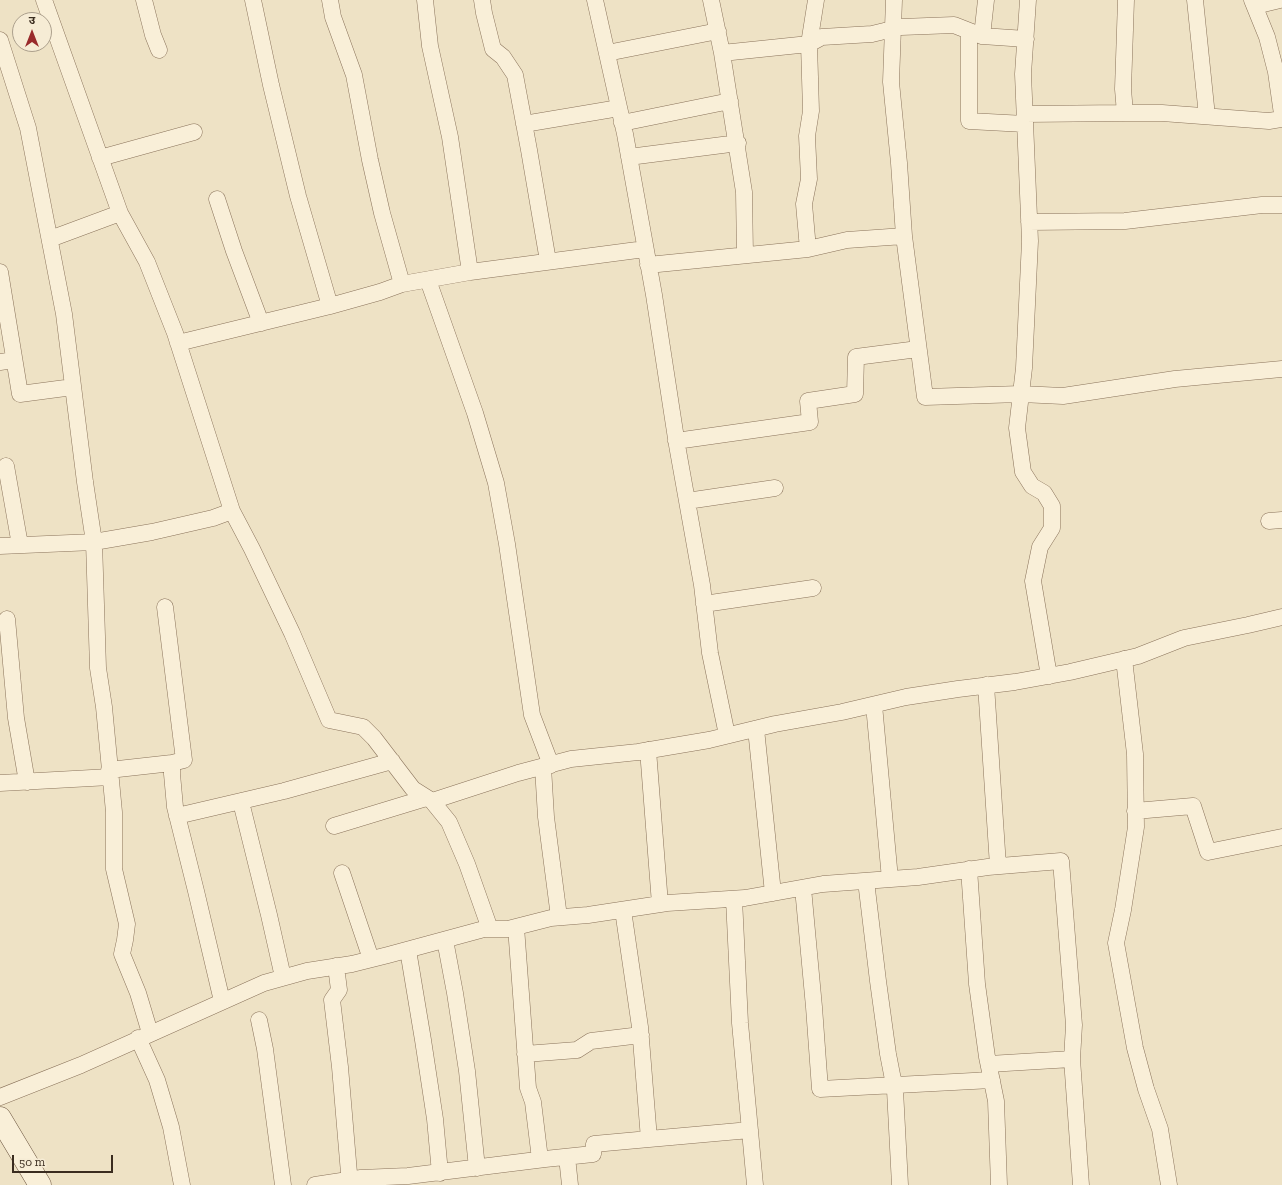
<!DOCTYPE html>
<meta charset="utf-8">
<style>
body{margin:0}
#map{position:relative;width:1282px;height:1185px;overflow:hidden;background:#eee2c5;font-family:"Zilla Slab","Noto Sans Devanagari",serif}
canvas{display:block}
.north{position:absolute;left:12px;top:12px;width:40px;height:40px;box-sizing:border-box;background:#f6ecd5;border:1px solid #ab9f8c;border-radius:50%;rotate:0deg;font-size:11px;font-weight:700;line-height:16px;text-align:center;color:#3a2c1f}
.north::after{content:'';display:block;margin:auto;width:14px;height:18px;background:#992b2c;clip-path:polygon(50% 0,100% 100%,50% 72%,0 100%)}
.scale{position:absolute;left:12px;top:1155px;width:101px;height:18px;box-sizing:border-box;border:2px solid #3a2c1f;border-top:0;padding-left:5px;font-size:12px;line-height:14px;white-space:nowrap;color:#3a2c1f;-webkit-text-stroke:3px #f6ecd5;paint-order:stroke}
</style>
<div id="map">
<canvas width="1282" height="1185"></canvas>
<div class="north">उ</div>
<div class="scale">50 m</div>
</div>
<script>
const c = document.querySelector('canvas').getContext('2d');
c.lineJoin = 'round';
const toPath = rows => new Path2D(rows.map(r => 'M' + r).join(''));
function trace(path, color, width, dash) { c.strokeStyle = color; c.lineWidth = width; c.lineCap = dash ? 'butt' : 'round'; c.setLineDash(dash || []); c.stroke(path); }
const street = toPath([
 [44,0,120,213,147,262,175,333,232,511,252,549,292,633,329,720,363,727,374,738,413,789,432,801,449,822,467,864,490,929],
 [144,0,153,35,159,50],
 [253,0,271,85,298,196,330,306],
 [330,0,333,17,354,75,370,160,382,213,402,284],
 [425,0,430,46,450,137,470,272],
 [482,0,484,13,493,49,503,57,515,75,529,150,548,261],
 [595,0,625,134,654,295,677,445,702,585,710,653,727,735],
 [711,0,722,53,744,192,745,255],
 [894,0,891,82,899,163,904,236,925,397,1021,394,1063,396,1175,379,1282,369],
 [986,0,982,36,1026,39],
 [1028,0,1023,74,1030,241,1024,368,1017,428,1023,472,1032,486,1044,493,1052,506,1052,528,1040,547,1033,581,1049,676],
 [1195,0,1207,116],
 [1252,0,1267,37,1276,72,1282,114],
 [1255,6,1280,0],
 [969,31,969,121,1025,124],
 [0,40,28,128,64,314,85,482,94,542,98,668,104,707,114,812,114,869,127,924,125,940,122,954,138,993,150,1033],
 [607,53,718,31],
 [722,53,809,44,822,37,872,34,901,27,954,25,982,36],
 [1125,113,1162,113,1269,121,1282,119],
 [1025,114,1125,113,1123,89,1126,0],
 [622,123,730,101],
 [524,124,619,108],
 [629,157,738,143],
 [100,158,194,132],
 [217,199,234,251,261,323],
 [1029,222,1125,221,1262,205,1282,205],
 [50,239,120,213],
 [808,249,804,204,809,179,807,136,811,111,809,44,816,0],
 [648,265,808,249,847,240,904,236],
 [0,272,20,394,73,387],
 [428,280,475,413,496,483,507,544,532,715,551,765],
 [178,343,330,306,380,292,402,284,470,272,645,249],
 [0,362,14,360],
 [676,441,810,422,808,401,855,394,856,357,918,349],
 [6,466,20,545],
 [687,501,775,488],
 [1269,521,1282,520],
 [0,546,94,542,152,532,213,518,232,511],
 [704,604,813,588],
 [165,607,184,760,172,763],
 [7,619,16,718,27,782],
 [1124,659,1135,754,1136,827,1123,910,1116,943,1135,1048,1146,1089,1160,1129,1169,1185],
 [986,685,998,866],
 [874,705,890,879],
 [756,729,773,893],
 [648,750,660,904],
 [543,767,546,817,559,917],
 [109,770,172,763,172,774,175,807,196,891,222,1001],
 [0,783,110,777],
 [432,801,518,773,571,759,638,752,709,740,775,724,842,712,906,697,958,689,1015,682,1070,672,1138,656,1184,638,1248,625,1282,617],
 [241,802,269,915,283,977],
 [1135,811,1193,806,1208,852,1282,837],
 [177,816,284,791,392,761],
 [334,826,426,798],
 [969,869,977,984,987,1057,996,1101,999,1185],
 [342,873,371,959],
 [866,881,878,981,888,1054,895,1090,900,1185],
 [803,888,814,1007,820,1089,992,1080],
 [734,899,740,1023,755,1185],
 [623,910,640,1027,649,1139,750,1130],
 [516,927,528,1088,533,1102,540,1159],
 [445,940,455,993,467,1071,477,1168],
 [408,950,423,1040,435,1119,440,1173],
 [336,966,339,990,332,1000,340,1067,350,1185],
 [259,1020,265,1049,283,1185],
 [138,1038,157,1080,171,1127,182,1185],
 [525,1054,577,1050,591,1041,641,1035],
 [989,1064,1072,1059],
 [0,1097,81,1065,264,983,307,971,352,964,388,955,484,929,508,929,551,918,588,915,667,903,745,898,823,884,918,877,988,867,1061,861,1074,1025,1072,1059,1081,1185],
 [567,1157,570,1185],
 [315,1185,361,1178,408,1176,545,1159,593,1154,594,1144,649,1139]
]);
const secondary = toPath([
 [0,1118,40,1185]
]);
trace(street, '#8a735b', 17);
trace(secondary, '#6b543e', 23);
trace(street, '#f9efd8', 16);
trace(secondary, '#f9efd8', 22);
</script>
